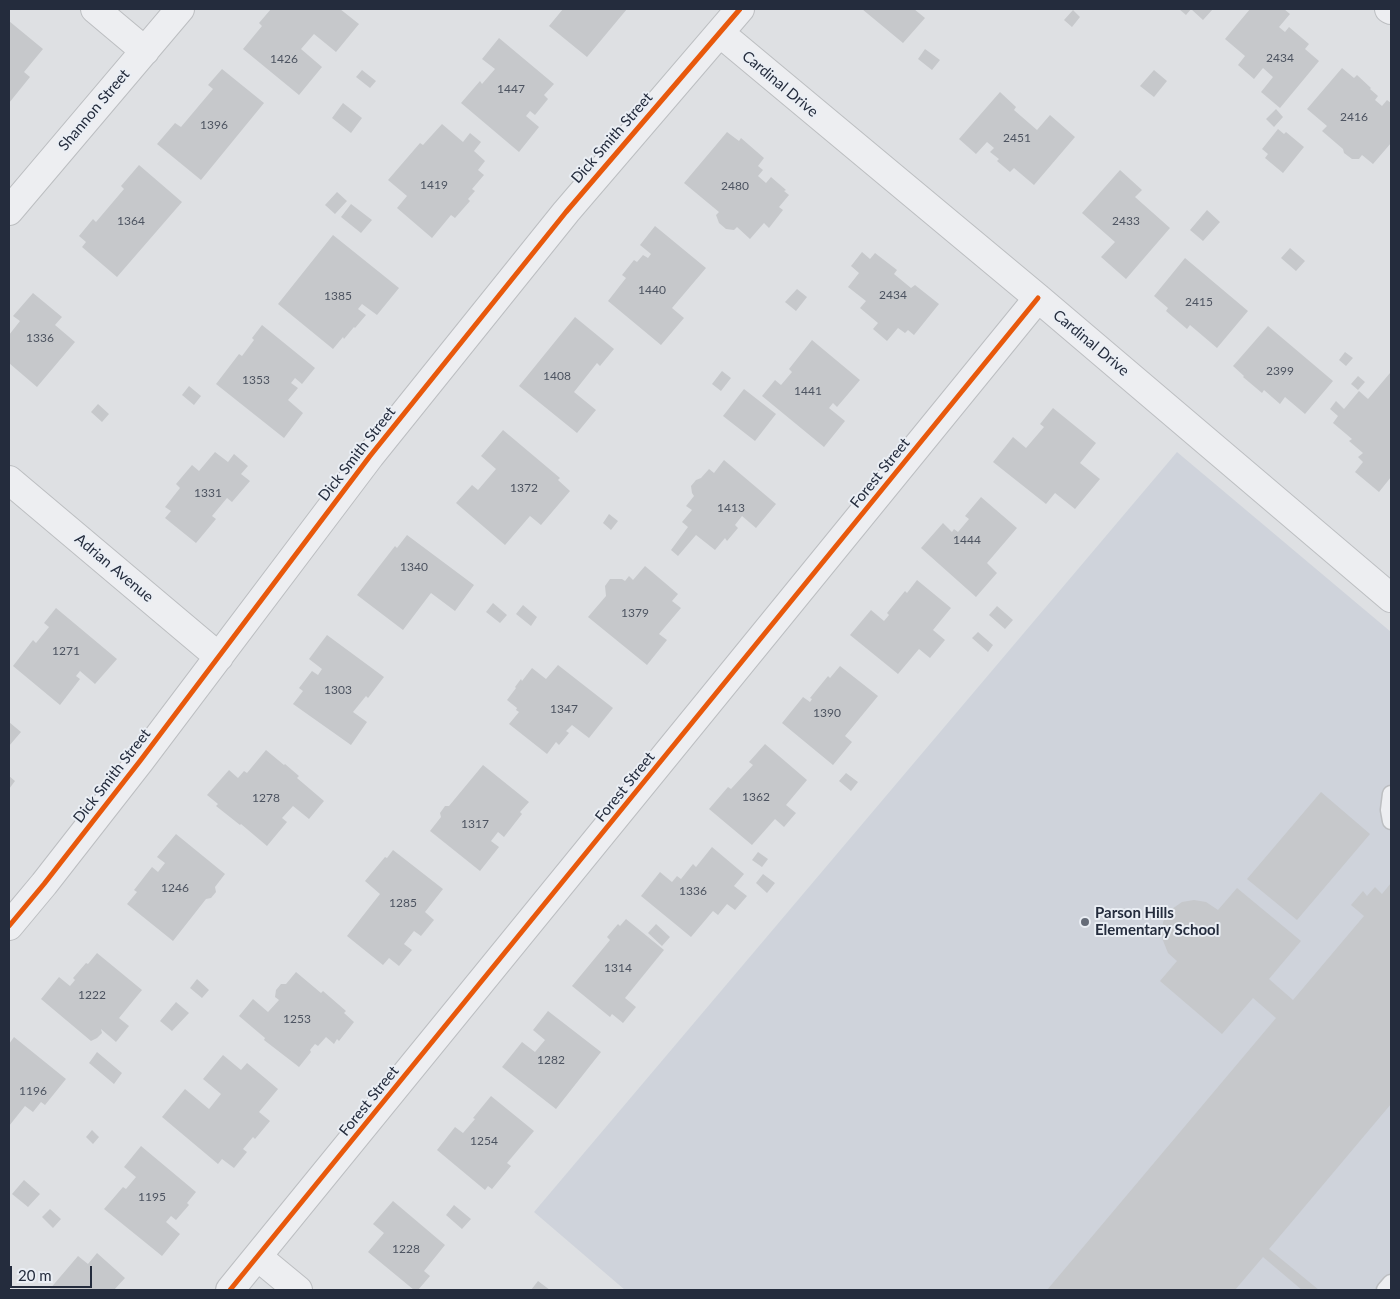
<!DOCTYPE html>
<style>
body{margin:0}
#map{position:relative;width:1400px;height:1299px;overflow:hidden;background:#dee0e3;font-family:Lato,sans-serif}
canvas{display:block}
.frame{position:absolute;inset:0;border:10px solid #242c3d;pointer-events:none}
.scale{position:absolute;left:10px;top:1266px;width:82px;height:22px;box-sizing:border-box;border:2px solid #242c3d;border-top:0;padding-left:6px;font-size:15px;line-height:18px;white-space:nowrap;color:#242c3d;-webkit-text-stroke:4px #eaeef4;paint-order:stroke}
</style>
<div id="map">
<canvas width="1400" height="1299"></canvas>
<div class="frame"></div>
<div class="scale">20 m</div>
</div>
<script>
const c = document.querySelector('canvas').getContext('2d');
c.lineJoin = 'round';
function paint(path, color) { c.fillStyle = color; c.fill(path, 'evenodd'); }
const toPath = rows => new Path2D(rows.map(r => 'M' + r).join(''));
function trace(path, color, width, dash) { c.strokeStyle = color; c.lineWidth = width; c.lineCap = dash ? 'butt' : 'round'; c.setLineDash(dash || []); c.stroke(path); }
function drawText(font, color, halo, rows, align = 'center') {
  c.font = font + ' Lato,sans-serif'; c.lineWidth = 4; c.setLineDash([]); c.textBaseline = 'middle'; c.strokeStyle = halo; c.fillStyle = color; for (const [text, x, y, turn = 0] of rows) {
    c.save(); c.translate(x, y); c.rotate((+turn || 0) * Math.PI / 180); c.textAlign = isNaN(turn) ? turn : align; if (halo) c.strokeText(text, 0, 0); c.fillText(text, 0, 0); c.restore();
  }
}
const built = toPath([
 [1177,452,1391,632,1391,1290,625,1290,534,1212]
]);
const building = toPath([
 [271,9,340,9,359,24,336,52,314,34,301,49,322,67,299,95,243,49,262,26,259,23],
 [563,9,627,9,587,57,549,26],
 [862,9,914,9,925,18,903,43],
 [1179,9,1213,9,1203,20,1191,9,1186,15],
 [1250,9,1284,9,1290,14,1279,27,1285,32,1289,27,1309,44,1305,49,1319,61,1280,108,1261,92,1273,77,1263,68,1254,79,1238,65,1245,56,1225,39],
 [1073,10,1080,17,1072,27,1064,20],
 [9,21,43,49,24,72,30,77,9,103],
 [499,38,554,84,544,95,548,99,535,115,530,111,526,116,539,127,519,152,461,103,480,81,482,84,495,69,482,59],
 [925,49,940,60,932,70,918,59],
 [1342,68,1354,78,1357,75,1371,88,1370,89,1378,96,1375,100,1382,106,1387,100,1391,103,1391,143,1373,164,1362,155,1359,159,1352,159,1344,153,1343,149,1322,131,1327,126,1307,109],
 [222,69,264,103,201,180,157,144,175,123,181,127,213,89,208,85],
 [362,70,376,81,370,88,356,77],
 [1154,70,1167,81,1154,97,1140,86],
 [1000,92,1016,107,1014,110,1037,130,1050,115,1075,137,1034,185,1014,168,1010,172,997,161,999,159,990,152,994,148,987,142,976,154,959,139],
 [343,103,362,118,351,133,332,118],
 [1276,109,1283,117,1274,127,1266,119],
 [442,124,463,142,470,133,481,142,474,151,485,161,478,170,484,175,472,189,475,191,468,199,470,201,455,218,451,215,432,238,397,208,407,196,388,180,420,143,423,145],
 [1278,129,1284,134,1286,132,1304,147,1283,173,1265,158,1268,154,1262,149],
 [727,132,739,141,741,138,764,158,758,166,763,170,758,176,766,183,771,177,786,190,784,191,789,195,779,207,783,210,769,228,764,223,750,239,737,227,734,230,726,229,719,223,716,215,719,212,684,183],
 [139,165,182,202,117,277,82,247,86,242,79,236,93,219,96,222,124,189,121,186],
 [1120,170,1142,190,1135,197,1170,228,1126,279,1101,257,1115,242,1082,213],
 [337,192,347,201,335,214,325,205],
 [351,204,372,220,361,233,341,217],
 [1207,210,1220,222,1203,241,1190,230],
 [655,226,706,268,672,308,684,318,661,345,608,301,626,278,622,275,634,260,637,262,643,255,648,258,651,254,640,245],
 [333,235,399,288,377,315,362,304,358,309,366,315,355,328,354,327,344,339,343,337,333,349,278,304],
 [1290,248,1305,261,1296,271,1281,258],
 [862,252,870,259,875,253,897,270,894,274,911,288,915,285,939,304,914,335,908,330,905,333,898,328,887,341,873,329,878,323,860,308,866,301,848,287,859,273,851,266],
 [1185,258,1248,311,1217,348,1190,325,1187,329,1166,311,1168,308,1154,296],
 [797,289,807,297,796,311,785,302],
 [33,293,62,317,55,325,75,342,37,387,9,363,9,335,20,321,13,316],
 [575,317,614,349,600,366,597,363,574,392,596,410,577,433,519,386],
 [262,325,315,368,302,384,295,378,291,383,298,388,288,400,303,413,284,438,216,384,239,354,242,356,254,340,252,338],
 [1268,326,1333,381,1305,414,1285,397,1280,404,1264,390,1262,393,1243,377,1244,376,1233,366],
 [812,340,860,380,837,407,833,403,829,408,845,421,824,447,762,396,775,380,781,385,792,372,789,369],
 [1345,352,1353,358,1346,366,1339,360],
 [722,371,731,378,721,391,712,384],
 [1390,373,1391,375,1391,407,1390,408,1391,409,1391,477,1379,492,1355,472,1363,462,1358,457,1363,453,1349,441,1352,439,1333,423,1338,416,1330,409,1336,401,1344,409,1359,391,1368,399],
 [1358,376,1365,382,1358,390,1351,384],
 [189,386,201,396,194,405,182,395],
 [744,389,776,414,755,441,723,416],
 [98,404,109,414,102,422,91,412],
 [1053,408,1096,443,1080,463,1100,479,1075,509,1055,493,1046,504,993,462,1013,437,1026,448,1044,427,1040,424],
 [503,430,560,478,558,480,570,491,541,525,530,516,505,545,456,503,472,485,478,490,496,469,481,456],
 [215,452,228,462,234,454,248,466,241,474,250,481,232,502,227,498,212,516,216,519,196,543,165,518,171,511,165,507,180,488,176,484,192,465,199,471],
 [724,460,776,504,756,528,742,516,735,525,738,528,727,541,725,538,715,550,696,535,678,556,671,550,688,527,682,522,692,510,686,506,694,496,692,493,691,486,696,480,701,478,709,469,714,473],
 [981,497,1017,528,987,563,997,573,976,597,921,548,943,523,952,532,954,529,958,532,969,519,965,516],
 [609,514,618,521,611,530,603,523],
 [407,535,474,585,455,611,431,593,403,630,357,595,395,546,397,548],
 [645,566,678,594,672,601,681,608,659,634,667,640,647,665,588,617,606,596,605,586,610,579,622,579,625,581,629,576,633,580],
 [917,580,951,608,933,630,945,640,930,658,919,649,898,674,850,635,871,610,884,621,889,615,887,613,905,591,907,593],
 [493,603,507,615,500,623,486,612],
 [523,605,537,617,531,626,516,614],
 [997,606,1013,620,1005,629,989,615],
 [56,608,117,659,95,684,80,671,76,676,80,679,60,705,13,666,33,640,36,643,49,627,44,623],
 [978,632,993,645,988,652,972,638],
 [327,635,384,677,368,698,366,696,353,712,367,722,351,745,293,704,303,691,299,688,312,671,318,675,322,669,309,659],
 [558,665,613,708,589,738,572,725,566,731,569,733,559,745,556,742,547,754,509,724,519,712,516,710,517,708,507,700,516,688,515,687,521,679,522,681,532,668,546,679],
 [840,666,878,696,845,736,852,742,833,765,782,723,803,697,810,702,812,699,810,698,828,676,830,678],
 [9,722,21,732,9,746],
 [765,744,807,780,786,805,796,813,784,827,775,819,752,845,709,809,728,787,731,789,753,765,749,762],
 [266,750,284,765,285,764,299,776,297,778,324,801,309,819,293,806,282,818,287,822,267,846,241,824,240,825,216,806,218,804,207,795,229,770,238,778,244,771,247,773],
 [483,765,529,802,520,812,522,814,504,837,498,832,491,841,499,847,480,871,430,831,441,817,440,813,445,806,449,806],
 [846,773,858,782,851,791,839,781],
 [9,776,15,781,9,789],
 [1321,792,1370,834,1297,920,1247,879],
 [176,834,225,874,215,887,216,892,211,898,206,899,173,941,127,904,137,892,134,890,152,867,158,872,165,863,157,857],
 [712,847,744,874,734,886,747,896,735,910,727,904,718,915,713,911,691,937,641,896,660,872,672,882,677,876,681,879,693,864,696,867],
 [393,850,443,889,425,912,434,920,421,936,414,931,404,944,412,950,399,966,389,958,383,965,347,936,380,894,365,881,385,857,387,858],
 [758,852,768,859,762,867,752,860],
 [763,874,775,883,767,893,756,883],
 [1391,883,1391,1104,1269,1249,1319,1290,1302,1290,1263,1257,1235,1290,1047,1290,1276,1018,1253,998,1222,1034,1160,981,1177,961,1168,953,1162,938,1163,922,1169,911,1182,902,1194,900,1206,902,1218,910,1237,888,1301,941,1269,979,1293,1000,1364,916,1351,905,1363,891,1367,896,1375,887,1382,894],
 [626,919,664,950,625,998,636,1007,623,1023,612,1014,610,1017,572,986,610,940,607,937,618,924,620,926],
 [656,924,670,937,662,946,648,933],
 [97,953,142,990,119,1018,129,1026,116,1042,101,1029,102,1033,97,1038,91,1041,41,999,59,977,70,986,75,980,73,978,86,963,88,964],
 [296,972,321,993,323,991,346,1011,344,1013,354,1022,339,1041,337,1039,334,1044,326,1037,318,1046,315,1044,310,1050,311,1052,299,1067,264,1040,265,1038,239,1016,253,999,268,1012,279,1000,275,997,276,990,281,984,286,984],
 [197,979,209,990,202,998,190,988],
 [176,1002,189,1013,172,1031,160,1021],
 [548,1011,601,1052,556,1109,502,1067,522,1042,535,1052,545,1040,533,1030],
 [14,1037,66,1079,45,1105,41,1102,33,1112,25,1106,9,1126,9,1044],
 [97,1052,122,1073,114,1084,89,1063],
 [223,1055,241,1070,247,1063,278,1089,259,1112,270,1121,255,1139,253,1137,243,1149,247,1152,234,1168,222,1159,218,1164,162,1117,185,1089,209,1109,221,1094,203,1079],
 [491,1096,534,1131,507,1163,511,1166,492,1189,488,1186,485,1190,437,1150,455,1127,463,1133,475,1119,473,1118],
 [92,1130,99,1137,93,1144,86,1137],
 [141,1146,196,1192,187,1203,189,1205,176,1220,171,1216,166,1222,180,1234,162,1256,104,1209,123,1187,126,1189,136,1177,124,1167],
 [24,1180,40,1194,28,1207,12,1194],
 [393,1201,445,1245,424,1271,430,1276,418,1290,414,1290,368,1252,384,1233,373,1224],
 [454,1205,471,1219,462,1229,446,1215],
 [50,1209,61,1219,53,1228,42,1217],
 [97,1253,125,1278,114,1290,49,1290,78,1256,88,1264],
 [538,1281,550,1290,531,1290]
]);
const service = toPath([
 [1391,794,1389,810,1391,821],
 [1385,1290,1391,1283]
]);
const minor = toPath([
 [95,9,145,51],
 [1389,9,1391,10],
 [720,33,1038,298,1391,598],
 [9,211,180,9],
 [9,480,219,657],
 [9,926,44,884,140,761,370,456,566,212,740,9],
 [258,1257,298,1290],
 [230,1290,1038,298]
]);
const cycleway = toPath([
 [9,926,44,884,140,761,370,456,566,212,740,9],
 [230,1290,1038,298]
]);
const markers = [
 [1085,922,5,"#656b77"]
];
const numberNames = [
 ["2434",1280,58],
 ["1426",284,59],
 ["1447",511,89],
 ["2416",1354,117],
 ["1396",214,125],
 ["2451",1017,138],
 ["1419",434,185],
 ["2480",735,186],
 ["1364",131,221],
 ["2433",1126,221],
 ["1440",652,290],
 ["2434",893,295],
 ["1385",338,296],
 ["2415",1199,302],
 ["1336",40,338],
 ["2399",1280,371],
 ["1408",557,376],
 ["1353",256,380],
 ["1441",808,391],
 ["1372",524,488],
 ["1331",208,493],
 ["1413",731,508],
 ["1444",967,540],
 ["1340",414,567],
 ["1379",635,613],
 ["1271",66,651],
 ["1303",338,690],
 ["1347",564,709],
 ["1390",827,713],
 ["1362",756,797],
 ["1278",266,798],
 ["1317",475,824],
 ["1246",175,888],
 ["1336",693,891],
 ["1285",403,903],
 ["1314",618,968],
 ["1222",92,995],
 ["1253",297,1019],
 ["1282",551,1060],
 ["1196",33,1091],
 ["1254",484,1141],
 ["1195",152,1197],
 ["1228",406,1249]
];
const streetNames = [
 ["Cardinal Drive",780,84,40],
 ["Shannon Street",94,110,-50],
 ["Dick Smith Street",612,138,-49],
 ["Cardinal Drive",1091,343,40],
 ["Dick Smith Street",357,454,-52],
 ["Forest Street",880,473,-51],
 ["Adrian Avenue",114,568,40],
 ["Dick Smith Street",112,776,-52],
 ["Forest Street",625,787,-51],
 ["Forest Street",369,1101,-51]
];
const poiNames = [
 ["Parson Hills",1095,913],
 ["Elementary School",1095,930]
];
paint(built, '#cfd3db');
paint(building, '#c6c8cb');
trace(service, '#bcbec1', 19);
trace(minor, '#bcbec1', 30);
trace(service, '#edeef1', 16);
trace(minor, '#edeef1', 28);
trace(cycleway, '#e8590c', 5);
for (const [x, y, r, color] of markers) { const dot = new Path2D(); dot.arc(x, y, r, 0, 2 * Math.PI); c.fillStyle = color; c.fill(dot); trace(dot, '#eaeef4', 2); }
drawText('12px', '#4d5461', null, numberNames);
drawText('15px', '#242c3d', '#eaeef4', streetNames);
drawText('bold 15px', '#242c3d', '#eaeef4', poiNames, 'left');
</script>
